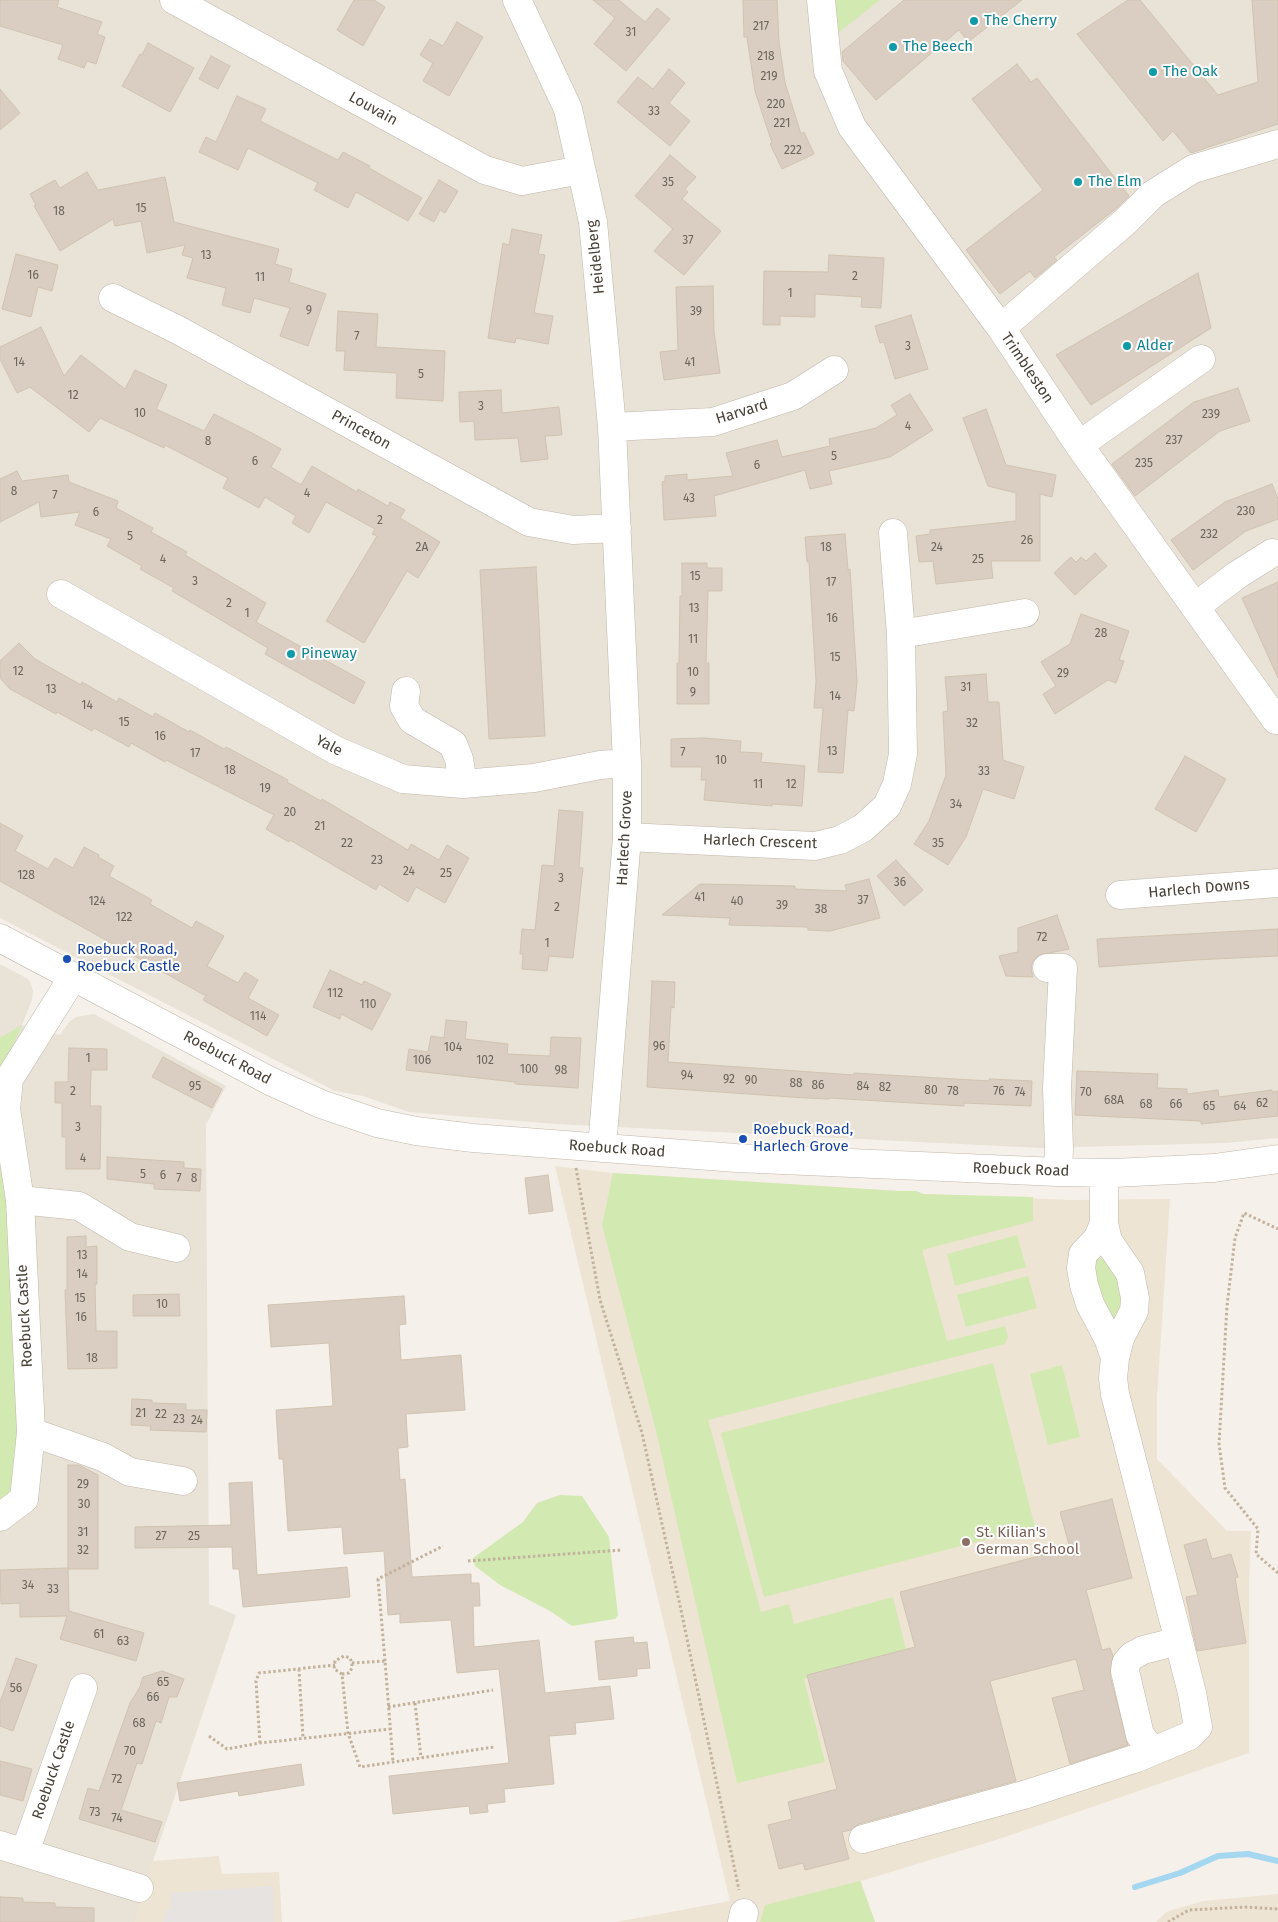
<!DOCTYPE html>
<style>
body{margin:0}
canvas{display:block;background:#f5f0e9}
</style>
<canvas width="1278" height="1922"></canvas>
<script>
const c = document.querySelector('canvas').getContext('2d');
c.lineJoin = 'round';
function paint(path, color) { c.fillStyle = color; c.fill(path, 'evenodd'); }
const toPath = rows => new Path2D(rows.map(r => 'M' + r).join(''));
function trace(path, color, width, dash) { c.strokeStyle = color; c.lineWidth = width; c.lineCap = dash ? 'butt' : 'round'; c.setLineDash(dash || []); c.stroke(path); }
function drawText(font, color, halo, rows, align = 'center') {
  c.font = font + ' "Fira Sans",sans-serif'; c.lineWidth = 4; c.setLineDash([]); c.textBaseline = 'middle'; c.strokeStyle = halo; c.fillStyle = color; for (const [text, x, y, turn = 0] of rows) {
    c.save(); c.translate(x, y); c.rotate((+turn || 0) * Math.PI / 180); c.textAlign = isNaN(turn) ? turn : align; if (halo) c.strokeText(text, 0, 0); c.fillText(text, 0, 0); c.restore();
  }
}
const residential = toPath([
 [0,0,1278,0,1278,1138,1224,1143,1041,1148,556,1124,409,1112,363,1096,335,1091,0,918],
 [0,964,28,979,31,984,33,991,32,1000,22,1025,60,1035,69,1022,76,1017,94,1014,226,1086,206,1125,209,1604,236,1615,153,1861,135,1922,0,1922]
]);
const education = toPath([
 [555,1166,613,1173,899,1191,916,1191,923,1194,1071,1200,1170,1199,1157,1397,1157,1459,1227,1531,1251,1531,1249,1584,1249,1753,996,1840,861,1881,875,1922,616,1922,730,1901],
 [219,1856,222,1874,279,1872,282,1922,135,1922,153,1861],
 [1278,1894,1278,1922,1156,1922,1166,1912,1203,1901]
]);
const green = toPath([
 [833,0,880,0,833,37],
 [22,1025,0,1077,0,1038],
 [0,1131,5,1160,19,1457,13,1498,0,1506],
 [613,1173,899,1191,916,1191,923,1194,1033,1197,1033,1221,922,1250,947,1341,1005,1326,1008,1337,1005,1344,708,1420,761,1612,789,1604,794,1624,893,1597,906,1650,807,1675,807,1678,804,1679,825,1762,737,1783,656,1431,602,1225],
 [1017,1235,1026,1267,955,1286,947,1254],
 [1102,1258,1115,1266,1128,1287,1116,1322,1101,1310,1093,1261],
 [1028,1276,1037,1308,966,1327,957,1295],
 [993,1363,1035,1527,764,1597,721,1433],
 [1062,1365,1080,1437,1048,1445,1030,1374],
 [560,1495,582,1496,609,1537,618,1615,615,1619,572,1626,550,1611,500,1585,475,1566,473,1558,523,1522,537,1503],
 [860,1881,875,1922,760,1922,765,1905]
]);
const parking = toPath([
 [273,1886,274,1922,163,1922,166,1911,171,1908,170,1893]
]);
const stream = toPath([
 [1135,1887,1180,1873,1218,1856,1248,1854,1278,1861]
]);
const building = toPath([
 [0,0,59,0,57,7,102,22,97,34,105,37,96,64,87,61,84,68,58,59,63,45,0,26,0,0],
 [354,0,374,0,385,7,363,46,337,30,354,0],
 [593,0,619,0,645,22,657,8,670,19,626,71,594,44,615,18,593,0],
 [743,0,777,0,779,42,785,83,801,134,804,132,814,154,782,169,770,144,772,143,755,91,747,37,744,37,743,0],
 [904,0,1022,0,968,42,959,30,876,100,843,61,842,52,904,0],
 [1128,0,1140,0,1218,95,1258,82,1252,0,1278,0,1278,124,1191,153,1173,131,1163,141,1077,34,1128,0],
 [457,22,483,37,449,96,423,81,433,63,420,55,430,39,443,46,457,22],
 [148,43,194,68,170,112,122,86,140,54,142,55,148,43],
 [211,56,230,66,218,89,199,79,211,56],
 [1017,64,1031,82,1037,78,1129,196,1118,207,1054,257,1057,260,1035,278,1030,271,1000,294,966,250,1043,190,972,99,1017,64],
 [669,69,685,83,669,103,690,121,670,146,617,102,638,77,653,89,669,69],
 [0,89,20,113,0,130,0,89],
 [237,96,266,109,260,121,338,160,343,152,370,166,369,168,422,198,408,221,356,192,348,208,314,190,318,183,248,148,238,170,199,152,206,137,216,142,237,96],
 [670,155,696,177,685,189,688,192,682,199,721,231,684,275,654,251,673,229,635,196,670,155],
 [87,172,98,190,165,177,174,222,279,249,275,264,292,269,289,282,326,294,308,346,280,336,290,308,254,298,250,313,222,305,226,288,187,278,193,258,182,255,185,245,147,253,141,221,115,226,113,219,60,251,34,206,36,205,30,194,55,180,60,188,87,172],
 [439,180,458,191,445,213,440,210,434,222,419,214,439,180],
 [512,229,542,235,538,254,545,255,534,313,553,316,548,344,516,338,515,343,488,338,503,243,509,245,512,229],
 [16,254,58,265,52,291,38,287,31,317,2,309,16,254],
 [829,255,884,258,881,308,861,307,862,297,815,294,815,317,780,316,780,325,763,325,764,271,828,272,829,255],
 [1198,273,1211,328,1091,405,1056,355,1198,273],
 [713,286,714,332,720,373,664,380,660,352,678,350,676,287,713,286],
 [338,311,378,314,376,347,445,351,443,401,396,398,397,373,344,370,345,351,336,351,338,311],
 [911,315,928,369,895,379,884,342,880,343,875,326,911,315],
 [41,327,64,376,81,355,125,389,135,370,167,385,156,409,204,431,214,414,252,433,281,449,271,467,301,485,312,466,357,492,358,489,388,506,390,502,405,510,400,518,440,542,418,578,407,571,364,643,326,621,377,536,372,534,375,529,326,502,309,533,292,523,296,516,265,497,259,508,223,488,228,478,165,445,164,448,100,418,89,432,30,387,17,393,0,359,0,347,41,327],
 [1238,388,1250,421,1220,431,1135,496,1112,464,1194,402,1238,388],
 [501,390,502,413,559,407,562,435,545,436,548,459,521,462,518,438,475,440,474,421,460,422,459,392,501,390],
 [910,394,933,430,890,457,829,471,832,484,810,489,805,470,714,496,716,516,664,520,662,482,665,481,665,476,687,474,687,480,733,476,726,453,777,440,782,457,830,446,829,439,876,428,897,415,891,405,910,394],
 [986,409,1006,465,1056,475,1052,497,1040,494,1040,561,991,561,993,578,936,584,933,561,919,562,916,536,930,534,930,530,1016,521,1016,493,988,486,963,418,986,409],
 [17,471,22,481,68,475,69,482,118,501,116,508,153,528,151,532,187,552,185,555,266,603,256,622,365,682,354,704,265,654,268,648,172,591,174,588,140,569,142,566,107,546,111,539,75,525,80,512,41,517,39,502,0,522,0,479,17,471],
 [1272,484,1278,499,1278,519,1246,531,1193,570,1171,540,1225,502,1272,484],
 [845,534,848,570,850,569,857,682,854,711,848,710,843,773,818,772,823,708,814,708,816,681,809,562,807,562,805,537,845,534],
 [1095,553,1107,566,1075,595,1054,573,1071,557,1076,562,1081,557,1086,561,1095,553],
 [682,563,707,563,707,568,722,568,722,591,708,591,706,663,709,663,709,704,677,704,677,663,679,663,680,596,682,596,682,563],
 [536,567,545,736,489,739,480,570,536,567],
 [1278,582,1278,678,1242,598,1278,582],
 [1081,614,1129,631,1119,660,1124,661,1116,683,1108,680,1055,714,1043,694,1056,686,1041,662,1070,644,1081,614],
 [19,643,35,659,81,685,82,682,117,702,119,698,153,717,155,713,189,732,190,730,224,749,226,747,288,780,287,782,321,801,322,799,408,850,411,844,439,860,447,845,469,858,445,903,416,887,408,902,379,884,376,890,290,840,289,842,266,829,274,815,166,760,165,762,131,743,129,747,94,728,92,731,57,712,56,714,10,689,0,678,0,661,19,643],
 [986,674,988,702,999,702,1003,760,1024,767,1014,799,983,789,966,837,948,865,914,844,929,821,946,775,943,712,948,711,945,677,986,674],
 [704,738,741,741,740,752,762,753,761,762,805,766,802,806,772,804,772,806,704,800,706,780,701,780,702,767,671,767,671,739,704,738],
 [1185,756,1226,779,1196,832,1155,809,1185,756],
 [559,810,583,812,579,868,583,868,573,958,549,956,547,971,522,969,523,954,520,954,522,929,535,930,542,865,554,866,559,810],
 [0,823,23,836,15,851,48,869,55,858,73,868,84,847,99,855,98,857,114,866,109,876,152,900,150,904,192,928,196,921,224,936,207,966,238,983,245,972,258,980,248,998,279,1015,267,1036,203,1000,206,996,0,881,0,823],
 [896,860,923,890,904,906,877,876,896,860],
 [869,879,880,918,830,931,808,930,808,927,729,925,730,918,662,915,700,884,795,886,795,889,847,891,845,885,869,879],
 [1057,915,1069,949,1039,955,1033,961,1031,968,1033,977,1006,976,999,956,1018,952,1018,928,1057,915],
 [1278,929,1278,956,1194,960,1099,967,1097,939,1278,929],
 [330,970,362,985,364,981,391,994,372,1030,341,1014,340,1019,313,1007,330,970],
 [652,981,675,982,674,1008,671,1007,668,1062,854,1075,854,1073,989,1081,989,1079,1032,1081,1031,1106,964,1103,964,1106,829,1098,829,1099,806,1098,647,1087,652,981],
 [446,1020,467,1022,465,1039,508,1044,507,1054,550,1056,551,1037,581,1038,578,1088,515,1084,515,1082,406,1070,409,1049,428,1052,431,1036,444,1038,446,1020],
 [69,1048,107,1049,107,1070,91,1070,90,1106,101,1106,100,1169,66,1169,66,1137,62,1137,62,1103,55,1103,55,1082,68,1082,69,1048],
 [163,1057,222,1089,212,1108,152,1077,163,1057],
 [1077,1071,1158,1074,1157,1088,1187,1089,1187,1094,1218,1090,1219,1097,1272,1090,1272,1092,1278,1091,1278,1116,1201,1124,1201,1121,1075,1115,1077,1071],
 [107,1157,184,1162,184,1168,201,1169,200,1191,154,1189,154,1184,107,1179,107,1157],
 [548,1175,553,1211,529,1214,525,1178,548,1175],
 [86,1236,86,1247,97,1246,97,1284,95,1284,96,1331,117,1331,117,1368,68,1369,65,1290,67,1290,67,1237,86,1236],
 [179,1294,180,1316,133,1316,133,1295,179,1294],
 [404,1296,406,1324,399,1325,401,1360,461,1355,465,1410,406,1414,408,1447,398,1448,400,1480,405,1479,412,1577,471,1574,471,1583,479,1583,480,1606,473,1606,474,1647,539,1640,545,1693,610,1686,614,1719,575,1723,576,1734,549,1736,554,1784,504,1789,505,1802,487,1804,488,1812,470,1814,469,1806,393,1814,389,1776,509,1763,499,1669,457,1673,451,1620,400,1623,400,1614,388,1615,384,1551,344,1554,342,1527,288,1531,283,1459,279,1459,276,1410,333,1406,329,1343,271,1347,268,1305,404,1296],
 [132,1399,152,1400,152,1403,186,1404,186,1410,207,1410,206,1432,150,1430,151,1426,131,1425,132,1399],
 [68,1465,79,1465,98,1475,98,1569,68,1569,68,1465],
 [252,1482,257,1575,347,1567,350,1597,243,1607,239,1569,233,1569,232,1547,135,1548,135,1527,231,1525,229,1483,252,1482],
 [1112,1499,1132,1578,1086,1590,1102,1650,1110,1648,1113,1656,1110,1675,1128,1745,1070,1764,1052,1698,1084,1690,1076,1659,990,1681,1016,1781,859,1824,851,1830,842,1832,849,1859,805,1870,803,1863,779,1869,768,1825,792,1819,788,1802,837,1789,807,1675,915,1647,900,1592,1070,1548,1060,1512,1112,1499],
 [1206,1539,1212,1559,1231,1554,1238,1577,1235,1578,1246,1643,1197,1651,1186,1597,1198,1595,1184,1545,1206,1539],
 [68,1568,69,1611,144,1633,136,1661,60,1639,67,1616,20,1617,20,1603,1,1604,0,1570,68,1568],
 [633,1637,634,1643,647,1642,650,1668,637,1669,637,1676,599,1680,595,1641,633,1637],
 [16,1658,37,1665,13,1731,0,1726,0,1702,16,1658],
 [162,1671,184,1679,177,1697,169,1697,161,1723,156,1721,142,1764,137,1763,121,1810,162,1822,155,1842,79,1819,88,1788,99,1791,130,1703,140,1687,143,1677,162,1671],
 [0,1761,32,1769,23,1801,0,1795,0,1761],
 [301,1764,304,1785,239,1796,238,1791,180,1801,177,1783,301,1764],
 [0,1897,23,1898,23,1902,55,1903,55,1907,94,1908,94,1922,0,1922,0,1897]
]);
const path = toPath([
 [576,1168,600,1300,642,1433,681,1610,739,1890],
 [468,1561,622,1550],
 [1278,1573,1256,1554,1258,1529,1225,1488,1219,1444,1227,1306,1235,1238,1244,1213,1278,1229],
 [385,1661,378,1579,443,1546],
 [352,1663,385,1661,393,1762],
 [299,1669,303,1738],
 [342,1674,334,1669,335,1661,344,1656,350,1658,352,1663,352,1668,349,1673,342,1674,348,1733,360,1767,494,1747],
 [415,1703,421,1758],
 [388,1707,493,1690],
 [209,1736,227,1749,260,1743,390,1729],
 [260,1743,256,1681,259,1673,335,1665],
 [1168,1922,1189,1910,1245,1907,1278,1909]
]);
const minor = toPath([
 [174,0,485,170,522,181,581,170],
 [517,0,568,109,593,222,612,427,627,763,627,837,602,1148],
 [821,0,828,71,852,127,1001,328,1079,445,1276,720],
 [113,298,178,330,529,522,573,530,617,528],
 [1001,328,1126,221,1153,194,1193,169,1278,144],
 [612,427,713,422,793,396,834,370],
 [1079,445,1201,359],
 [61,594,335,750,403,779,463,784,534,778,600,765,627,763],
 [1195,607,1237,575,1272,553],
 [901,634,1025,613],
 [406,691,404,706,412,720,453,744,459,759,463,784],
 [627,837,815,846,840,840,863,828,887,806,897,784,903,754,901,634,893,533],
 [1120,895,1278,883],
 [0,938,270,1081,321,1104,377,1123,416,1131,473,1138,736,1158,1058,1172,1114,1173,1214,1168,1278,1159],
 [1047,968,1063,968,1057,1088,1059,1149,1058,1172],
 [20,1200,79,1206,130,1237,176,1248],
 [1104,1223,1108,1241,1130,1273,1135,1298,1134,1311,1120,1338,1115,1358],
 [31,1432,103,1457,130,1472,183,1481],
 [0,1517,24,1499,31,1432,20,1200,6,1109,9,1079,73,977],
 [1158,1749,1148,1745,1140,1735,1125,1671,1126,1663,1132,1656,1143,1650,1179,1641],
 [863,1839,1027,1794,1137,1758,1189,1736,1198,1727,1192,1693,1173,1618,1115,1394,1113,1378,1115,1358,1108,1338,1090,1304,1084,1285,1081,1268,1083,1254,1098,1238,1104,1223,1104,1173],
 [0,1845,139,1888],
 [25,1852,83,1688],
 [742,1922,744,1913]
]);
const markers = [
 [974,21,5,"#0f9aa8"],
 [893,47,5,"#0f9aa8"],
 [1153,72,5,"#0f9aa8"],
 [1078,182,5,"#0f9aa8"],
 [1127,346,5,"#0f9aa8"],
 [291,654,5,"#0f9aa8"],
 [67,959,5,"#1a4fb4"],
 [743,1139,5,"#1a4fb4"],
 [966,1542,5,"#8d6e63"]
];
const numberNames = [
 ["217",761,27],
 ["31",631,33],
 ["218",766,57],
 ["219",769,77],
 ["220",776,105],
 ["33",654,112],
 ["221",782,124],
 ["222",793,151],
 ["35",668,183],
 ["15",141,209],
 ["18",59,212],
 ["37",688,241],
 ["13",206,256],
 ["16",33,276],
 ["2",855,277],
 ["11",260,278],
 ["1",790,294],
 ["9",309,311],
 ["39",696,312],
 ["7",357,337],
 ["3",908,347],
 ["14",19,363],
 ["41",690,363],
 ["5",421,375],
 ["12",73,396],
 ["3",481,407],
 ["10",140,414],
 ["239",1211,415],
 ["4",908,427],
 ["237",1174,441],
 ["8",208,442],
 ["5",834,457],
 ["6",255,462],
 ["235",1144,464],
 ["6",757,466],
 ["8",14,492],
 ["4",307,494],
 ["7",55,496],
 ["43",689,499],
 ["230",1246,512],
 ["6",96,513],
 ["2",380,521],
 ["232",1209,535],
 ["5",130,537],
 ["26",1027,541],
 ["2A",422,548],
 ["18",826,548],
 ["24",937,548],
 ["4",163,560],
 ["25",978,560],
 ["15",695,577],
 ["3",195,582],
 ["17",831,583],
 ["2",229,604],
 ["13",694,609],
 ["1",247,614],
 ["16",832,619],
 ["28",1101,634],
 ["11",693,640],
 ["15",835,658],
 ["12",18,672],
 ["10",693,673],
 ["29",1063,674],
 ["31",966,688],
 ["13",51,690],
 ["9",693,693],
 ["14",835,697],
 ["14",87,706],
 ["15",124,723],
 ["32",972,724],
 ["16",160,737],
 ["13",832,752],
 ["7",683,753],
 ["17",195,754],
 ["10",721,761],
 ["18",230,771],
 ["33",984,772],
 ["11",758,785],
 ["12",791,785],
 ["19",265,789],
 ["34",956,805],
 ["20",290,813],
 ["21",320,827],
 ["22",347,844],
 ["35",938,844],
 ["23",377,861],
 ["24",409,872],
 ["25",446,874],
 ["128",26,876],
 ["3",561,879],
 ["36",900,883],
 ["41",700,898],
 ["37",863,901],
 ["124",97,902],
 ["40",737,902],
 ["39",782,906],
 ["2",557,908],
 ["38",821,910],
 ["122",124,918],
 ["72",1042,938],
 ["1",547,944],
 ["112",335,994],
 ["110",368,1005],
 ["114",258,1017],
 ["96",659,1047],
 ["104",453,1048],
 ["1",88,1059],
 ["106",422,1061],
 ["102",485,1061],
 ["100",529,1070],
 ["98",561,1071],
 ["94",687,1076],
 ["92",729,1080],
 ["90",751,1081],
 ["88",796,1084],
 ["86",818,1086],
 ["95",195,1087],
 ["84",863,1087],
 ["82",885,1088],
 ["80",931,1091],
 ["2",73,1092],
 ["78",953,1092],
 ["76",999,1092],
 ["74",1020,1093],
 ["70",1086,1093],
 ["68A",1114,1101],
 ["62",1262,1104],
 ["68",1146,1105],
 ["66",1176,1105],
 ["65",1209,1107],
 ["64",1240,1107],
 ["3",78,1128],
 ["4",83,1159],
 ["5",143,1175],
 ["6",163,1176],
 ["7",179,1179],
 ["8",194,1179],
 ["13",82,1256],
 ["14",82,1275],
 ["15",80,1299],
 ["10",162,1305],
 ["16",81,1318],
 ["18",92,1359],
 ["21",141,1414],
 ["22",161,1415],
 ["23",179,1420],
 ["24",197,1421],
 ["29",83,1485],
 ["30",84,1505],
 ["31",83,1533],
 ["27",161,1537],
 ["25",194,1537],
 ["32",83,1551],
 ["34",28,1586],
 ["33",53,1590],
 ["61",99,1635],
 ["63",123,1642],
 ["65",163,1683],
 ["56",16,1689],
 ["66",153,1698],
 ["68",139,1724],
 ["70",130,1752],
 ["72",117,1780],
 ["73",95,1813],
 ["74",117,1819]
];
const cultureNames = [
 ["The Cherry",984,21],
 ["The Beech",903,47],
 ["The Oak",1163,72],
 ["The Elm",1088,182],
 ["Alder",1137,346],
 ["Pineway",301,654]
];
const streetNames = [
 ["Louvain",373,109,29],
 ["Heidelberg",596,257,-96],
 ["Trimbleston",1027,368,56],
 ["Harvard",742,412,-17],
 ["Princeton",361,430,29],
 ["Yale",329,746,28],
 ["Harlech Grove",625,838,-87],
 ["Harlech Crescent",760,842,2],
 ["Harlech Downs",1199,889,-5],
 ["Roebuck Road",227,1058,28],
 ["Roebuck Road",617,1149,4],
 ["Roebuck Road",1021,1170,2],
 ["Roebuck Castle",25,1316,-93],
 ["Roebuck Castle",54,1770,-71]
];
const transitNames = [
 ["Roebuck Road,",77,950],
 ["Roebuck Castle",77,967],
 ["Roebuck Road,",753,1130],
 ["Harlech Grove",753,1147]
];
const educationNames = [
 ["St. Kilian's",976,1533],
 ["German School",976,1550]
];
paint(residential, '#e9e2d7');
paint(education, '#eee4d3');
paint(green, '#d3e9b2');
paint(parking, '#e6e3e0');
trace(stream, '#a5d7f1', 6);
paint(building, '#d9cec1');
trace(building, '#d1c3b1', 1);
trace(minor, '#c0b7ab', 29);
trace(path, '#c2b29c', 3, [2.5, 2.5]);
trace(minor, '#fff', 28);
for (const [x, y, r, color] of markers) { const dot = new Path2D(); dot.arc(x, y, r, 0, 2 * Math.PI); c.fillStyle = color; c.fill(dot); trace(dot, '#fff', 2); }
drawText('12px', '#6c645a', null, numberNames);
drawText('15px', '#0d838f', '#fff', cultureNames, 'left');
drawText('15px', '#484137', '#fff', streetNames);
drawText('15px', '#164399', '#fff', transitNames, 'left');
drawText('15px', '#785e54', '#fff', educationNames, 'left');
</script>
